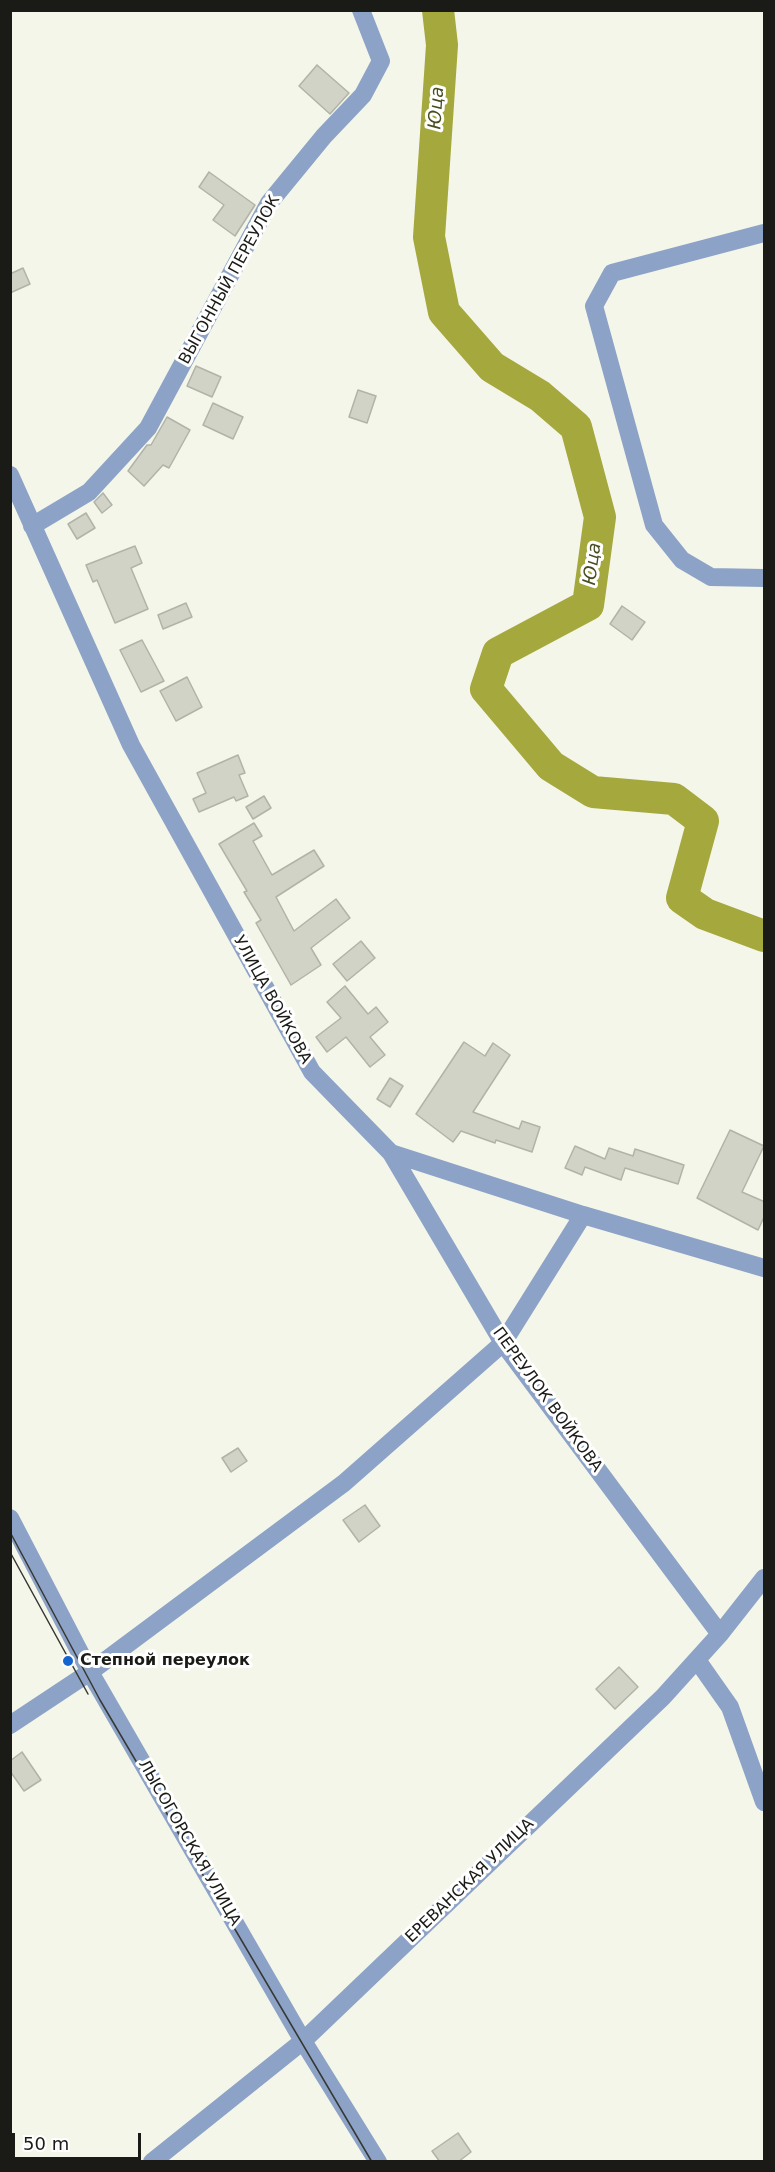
<!DOCTYPE html>
<meta charset="utf-8">
<style>
body{margin:0}
#map{position:relative;width:775px;height:2172px;overflow:hidden;background:#f5f6ea;font-family:"DejaVu Sans",sans-serif}
canvas{display:block}
.frame{position:absolute;inset:0;border:12px solid #1a1b17;pointer-events:none}
.scale{position:absolute;left:12px;top:2133px;width:129px;height:27px;box-sizing:border-box;border:3px solid #1a1b17;border-top:0;padding-left:8px;font-size:18px;line-height:21px;white-space:nowrap;color:#1a1b17;-webkit-text-stroke:4px #fff;paint-order:stroke}
</style>
<div id="map">
<canvas width="775" height="2172"></canvas>
<div class="frame"></div>
<div class="scale">50 m</div>
</div>
<script>
const c = document.querySelector('canvas').getContext('2d');
c.lineJoin = 'round';
const toPath = rows => new Path2D(rows.map(r => 'M' + r).join(''));
function trace(path, color, width, dash) { c.strokeStyle = color; c.lineWidth = width; c.lineCap = dash ? 'butt' : 'round'; c.setLineDash(dash || []); c.stroke(path); }
function paint(path, color) { c.fillStyle = color; c.fill(path, 'evenodd'); }
function drawText(font, color, halo, rows, align = 'center') {
  c.font = font + ' "DejaVu Sans",sans-serif'; c.lineWidth = 6; c.setLineDash([]); c.textBaseline = 'middle'; c.strokeStyle = halo; c.fillStyle = color; for (const [text, x, y, turn = 0] of rows) {
    c.save(); c.translate(x, y); c.rotate((+turn || 0) * Math.PI / 180); c.textAlign = isNaN(turn) ? turn : align; if (halo) c.strokeText(text, 0, 0); c.fillText(text, 0, 0); c.restore();
  }
}
const river = toPath([
 [438,10,442,45,429,237,444,312,492,367,540,396,576,427,600,517,588,605,498,653,486,689,551,766,593,792,674,799,703,821,682,898,705,914,764,936]
]);
const building = toPath([
 [317,65,349,93,330,114,299,86,317,65],
 [209,172,255,205,235,236,213,220,224,205,199,187,209,172],
 [23,268,30,284,10,293,10,274,23,268],
 [196,366,221,377,212,397,187,386,196,366],
 [358,390,376,396,367,423,349,417,358,390],
 [213,403,243,417,233,439,203,425,213,403],
 [167,417,190,430,169,468,163,465,144,486,128,471,147,445,151,445,167,417],
 [103,493,112,505,102,513,94,502,103,493],
 [86,513,95,528,77,539,68,524,86,513],
 [135,546,142,563,131,568,148,609,115,623,97,580,93,582,86,565,135,546],
 [186,603,192,617,163,629,158,615,186,603],
 [622,606,645,622,632,640,610,624,622,606],
 [142,640,164,681,141,692,120,650,142,640],
 [187,677,202,707,176,721,160,691,187,677],
 [238,755,245,773,239,775,248,796,236,801,234,797,199,812,193,799,206,793,197,773,238,755],
 [264,796,271,808,253,819,246,807,264,796],
 [254,823,262,836,253,841,272,875,314,850,324,866,276,897,294,931,336,899,350,918,311,948,321,965,291,985,256,923,261,920,244,892,247,891,219,844,254,823],
 [361,941,375,958,347,981,333,964,361,941],
 [345,986,368,1014,376,1007,388,1022,370,1037,385,1055,370,1067,346,1037,327,1052,316,1037,341,1018,327,1002,345,986],
 [464,1042,485,1056,493,1043,510,1055,473,1112,519,1129,522,1121,540,1127,532,1152,496,1140,495,1143,461,1131,453,1142,416,1114,464,1042],
 [390,1078,403,1086,390,1107,377,1099,390,1078],
 [730,1130,764,1146,742,1192,765,1202,765,1215,758,1230,697,1198,730,1130],
 [575,1146,605,1159,609,1148,633,1156,635,1149,684,1165,678,1184,625,1168,621,1180,585,1167,582,1175,565,1168,575,1146],
 [238,1448,247,1461,231,1472,222,1458,238,1448],
 [365,1505,380,1526,359,1542,343,1520,365,1505],
 [619,1667,638,1687,615,1709,596,1689,619,1667],
 [22,1752,41,1780,24,1791,10,1771,10,1761,22,1752],
 [458,2133,471,2152,458,2162,440,2162,432,2151,458,2133]
]);
const minor = toPath([
 [764,233,612,273,594,306,654,525,682,560,711,577,764,578],
 [10,475,131,745,312,1072,391,1153,583,1215,764,1268],
 [32,526,89,492,148,428,269,203,324,136,363,95,381,61,361,10],
 [391,1153,503,1343,720,1634],
 [10,1518,90,1672,303,2041,378,2162],
 [697,1660,730,1707,764,1802],
 [10,1725,90,1672,344,1483,503,1343,583,1215],
 [152,2162,303,2041,663,1697,720,1634,764,1578]
]);
const tram = toPath([
 [10,1532,100,1700,372,2162],
 [10,1552,88,1694]
]);
const markers = [
 [68,1661,6,"#1665cf"]
];
const streetNames = [
 ["ВЫГОННЫЙ ПЕРЕУЛОК",230,280,-61],
 ["УЛИЦА ВОЙКОВА",272,1000,61],
 ["ПЕРЕУЛОК ВОЙКОВА",547,1400,54],
 ["ЛЫСОГОРСКАЯ УЛИЦА",189,1843,60],
 ["ЕРЕВАНСКАЯ УЛИЦА",470,1881,-44]
];
const poiNames = [
 ["Степной переулок",80,1661]
];
const waterNames = [
 ["Юца",437,108,-86],
 ["Юца",593,564,-82]
];
trace(river, '#a4a83d', 32);
paint(building, '#d2d3c7');
trace(building, '#b2b3a8', 1.5);
trace(minor, '#8ca3c7', 18);
trace(tram, '#373833', 1.5);
for (const [x, y, r, color] of markers) { const dot = new Path2D(); dot.arc(x, y, r, 0, 2 * Math.PI); c.fillStyle = color; c.fill(dot); trace(dot, '#fff', 2); }
drawText('16px', '#1a1b17', '#fff', streetNames);
drawText('bold 16px', '#1a1b17', '#fff', poiNames, 'left');
drawText('italic 18px', '#4a4c21', '#fff', waterNames);
</script>
